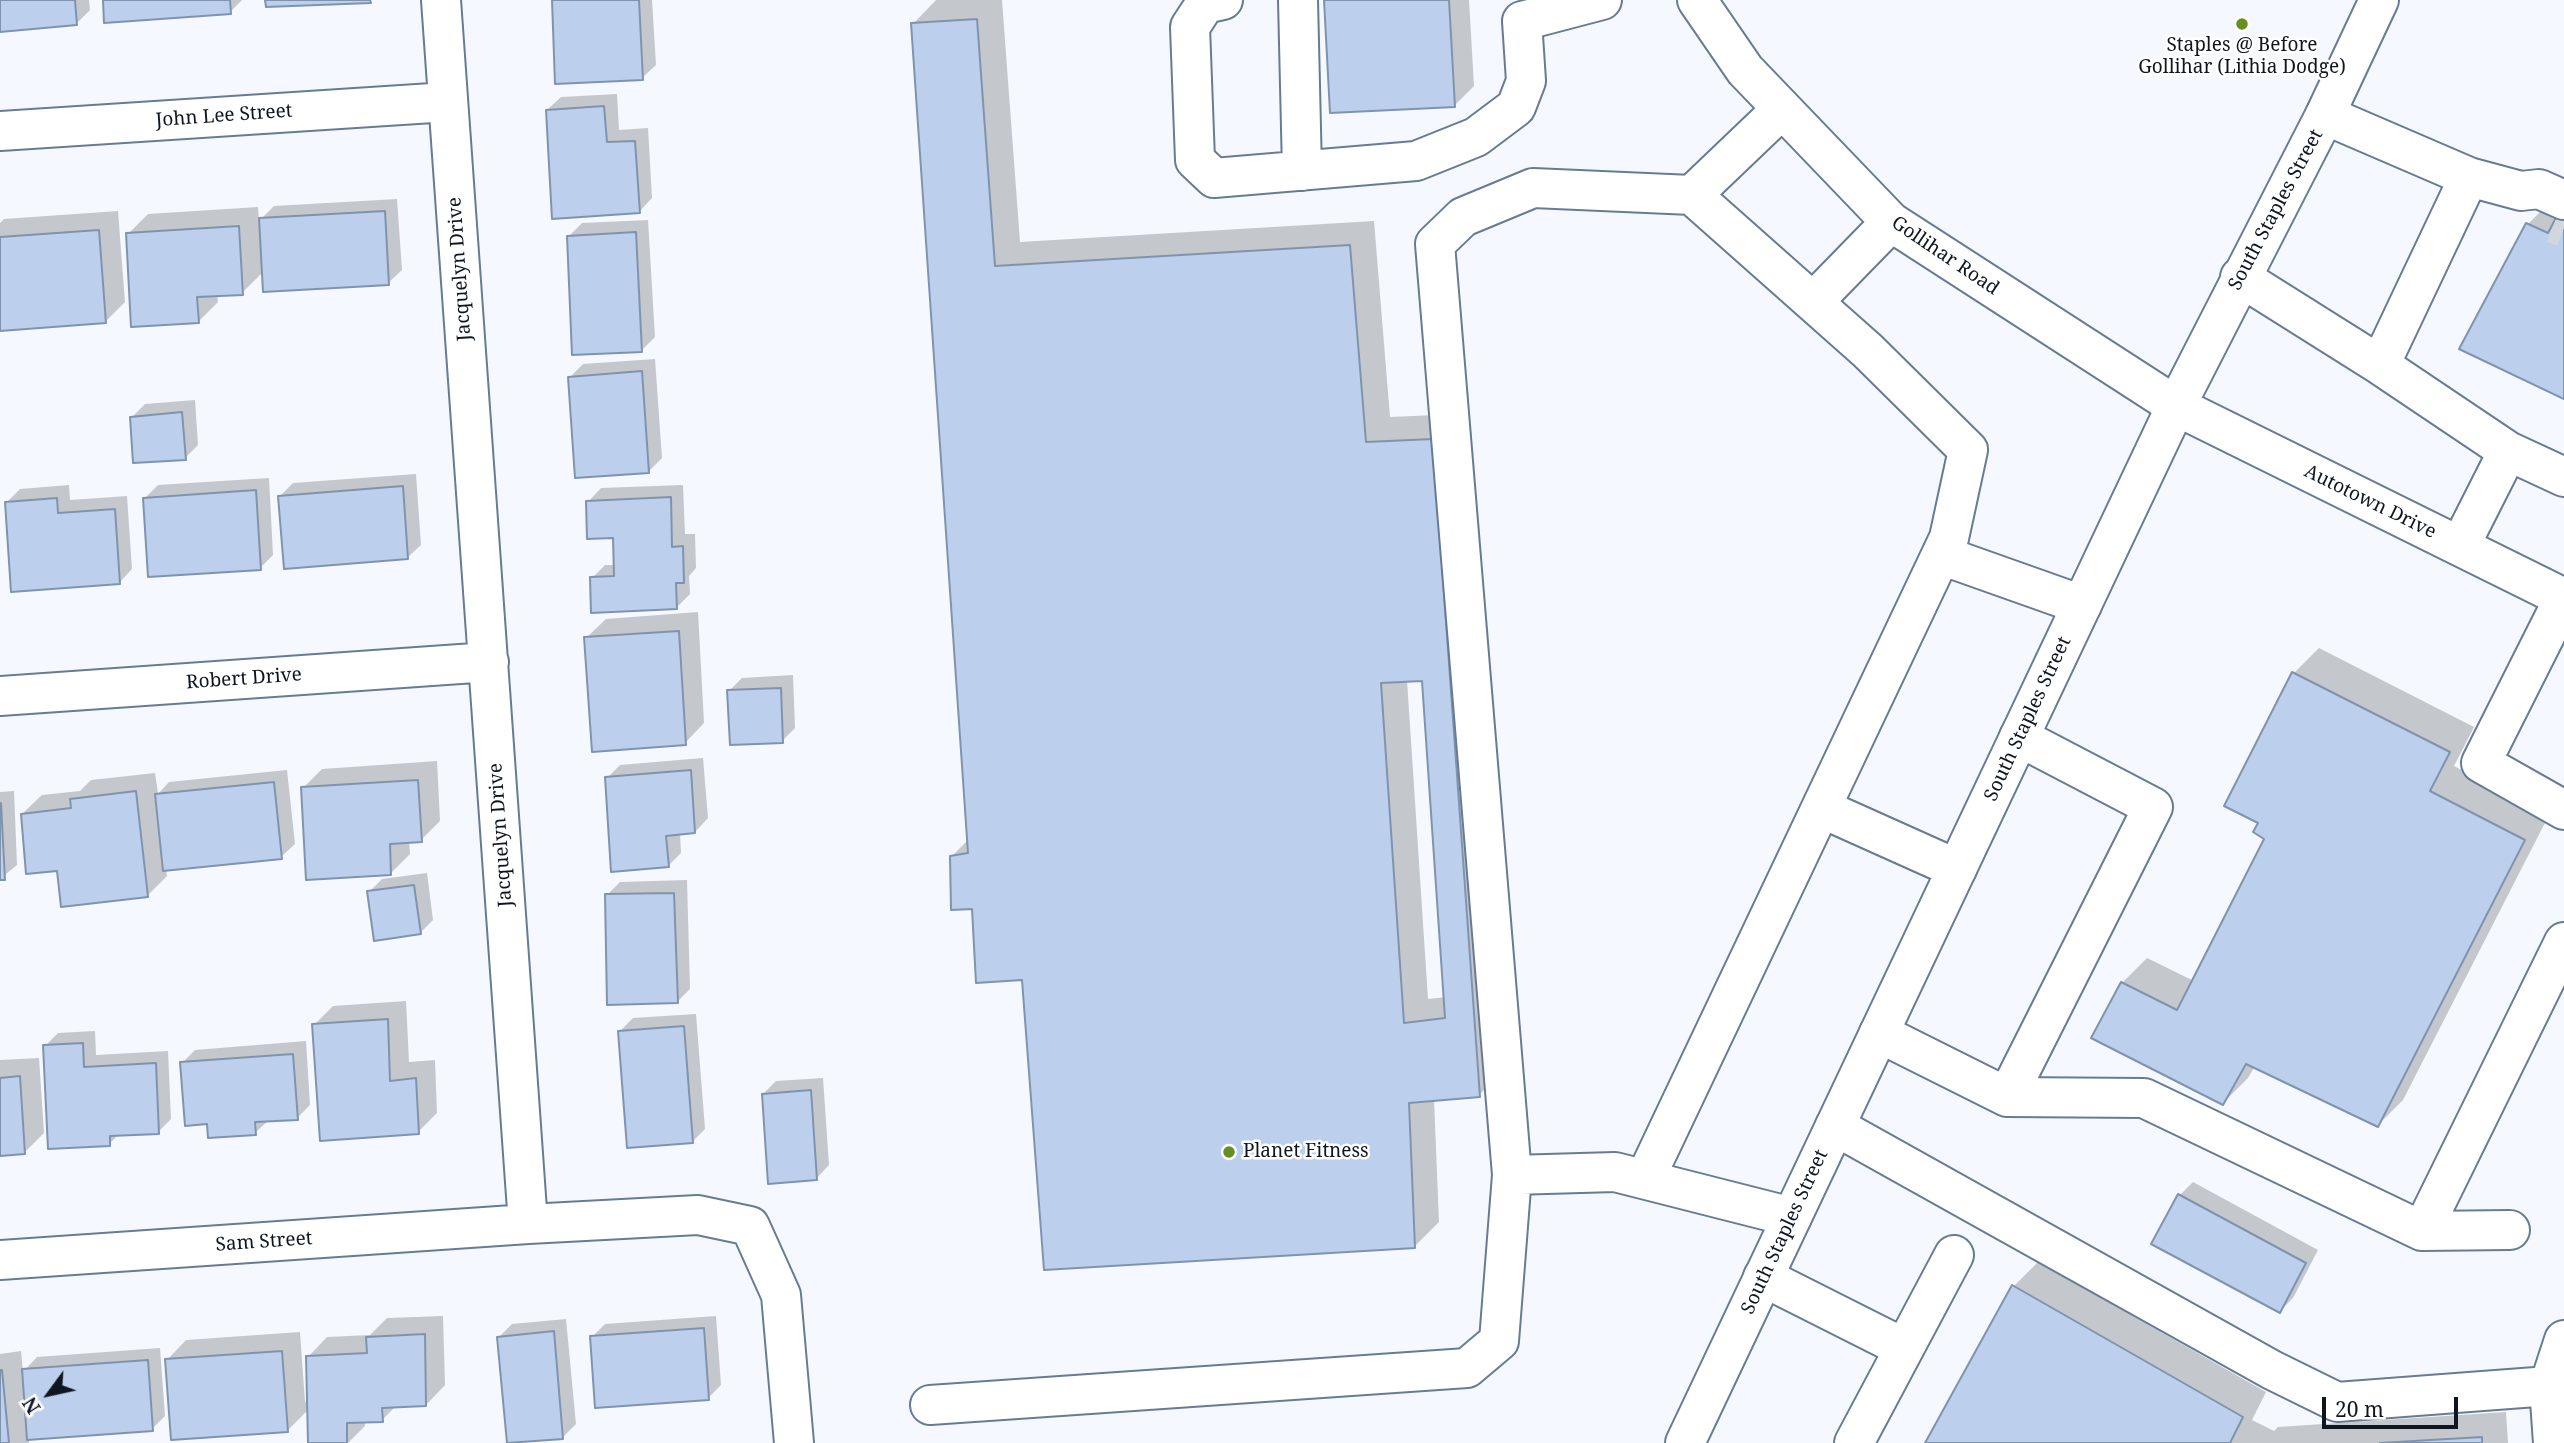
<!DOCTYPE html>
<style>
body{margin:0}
#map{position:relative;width:2564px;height:1443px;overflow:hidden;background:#f5f9ff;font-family:"Noto Serif",serif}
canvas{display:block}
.north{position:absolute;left:14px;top:1359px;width:70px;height:70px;-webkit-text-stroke:5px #fff;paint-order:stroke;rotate:237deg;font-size:19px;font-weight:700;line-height:28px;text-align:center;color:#0f1621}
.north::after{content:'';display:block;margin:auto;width:24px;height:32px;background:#0f1621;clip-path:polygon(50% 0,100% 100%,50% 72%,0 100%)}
.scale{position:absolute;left:2322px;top:1397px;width:136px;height:32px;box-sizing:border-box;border:4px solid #0f1621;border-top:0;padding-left:9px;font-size:21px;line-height:24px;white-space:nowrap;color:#0f1621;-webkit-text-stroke:5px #fff;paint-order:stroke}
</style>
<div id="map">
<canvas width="2564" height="1443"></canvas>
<div class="north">N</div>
<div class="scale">20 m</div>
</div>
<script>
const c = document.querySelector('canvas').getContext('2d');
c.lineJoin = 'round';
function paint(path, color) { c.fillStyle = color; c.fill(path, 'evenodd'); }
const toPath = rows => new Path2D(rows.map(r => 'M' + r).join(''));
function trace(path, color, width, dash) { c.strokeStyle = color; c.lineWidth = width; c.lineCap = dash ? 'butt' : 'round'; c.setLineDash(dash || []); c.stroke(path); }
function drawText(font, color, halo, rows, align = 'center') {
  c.font = font + ' "Noto Serif",serif'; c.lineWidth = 5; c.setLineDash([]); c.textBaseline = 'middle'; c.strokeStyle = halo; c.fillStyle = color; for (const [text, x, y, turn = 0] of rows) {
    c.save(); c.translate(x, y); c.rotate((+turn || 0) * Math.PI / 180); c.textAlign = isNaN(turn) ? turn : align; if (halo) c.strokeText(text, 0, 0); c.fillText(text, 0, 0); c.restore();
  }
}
const shadow = toPath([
 [0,0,89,0,90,10,77,23,0,30],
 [105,0,242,0,230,12],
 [553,0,652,0,656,65,642,78],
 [936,0,1002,0,1020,242,1374,221,1390,417,1458,414,1504,1070,1479,1095,1434,1099,1439,1222,1414,1247,1023,979,973,907,952,856,969,839,913,24],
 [1424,679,1446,997,1428,999,1407,680],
 [1326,0,1469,0,1474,86,1454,106],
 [617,94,619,130,648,128,652,198,639,212,547,110,561,97],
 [397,199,402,270,388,283,264,271,242,293,217,294,218,302,198,322,128,234,148,214,258,207,259,221,274,206],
 [2547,205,2563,212,2564,397,2528,224],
 [118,211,125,302,106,321,0,329,0,223,4,219],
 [648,220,655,337,642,350,569,236,582,223],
 [655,359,662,458,649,471,570,377,583,364],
 [195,400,198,445,185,458,132,417,145,404],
 [416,474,421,545,407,558,280,496,293,483],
 [269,478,273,555,260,568,145,498,158,485],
 [69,485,70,500,127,496,132,569,119,583,7,502,20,489],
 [683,485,685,534,695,534,696,568,689,576,690,594,677,607,592,578,605,565,615,565,615,536,588,502,601,488],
 [698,612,704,723,685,743,586,638,606,619],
 [2319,648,2474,727,2454,766,2549,815,2403,1100,2378,1125,2255,1066,2248,1078,2223,1103,2122,983,2147,958,2194,981,2266,838,2260,822,2294,673],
 [793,675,795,728,782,741,729,691,742,678],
 [703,758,708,818,695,832,680,833,681,853,668,866,607,778,620,765],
 [437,761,440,821,421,840,409,841,410,854,391,873,303,788,322,769],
 [287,770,295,844,281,857,166,869,167,876,147,896,58,869,22,814,42,795,80,791,91,780,155,773,158,794,169,782],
 [14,791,17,865,0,879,0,792],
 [427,873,433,920,420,933,369,892,382,879],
 [687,880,690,989,677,1002,607,895,620,882],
 [406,1001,409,1062,435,1060,437,1113,418,1132,314,1025,333,1006],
 [696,1014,705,1129,692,1142,620,1031,633,1018],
 [95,1031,96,1055,168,1051,171,1119,158,1132,119,1134,109,1144,45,1046,58,1033],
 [306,1041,310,1105,297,1118,269,1120,255,1133,208,1122,182,1063,195,1050],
 [39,1058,44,1133,25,1152,0,1154,0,1060],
 [823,1078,829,1165,816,1179,763,1094,776,1081],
 [2193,1182,2318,1250,2293,1298,2280,1311,2180,1195],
 [2038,1262,2266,1392,2252,1420,2274,1431,2278,1427,2506,1412,2508,1443,1927,1443,2014,1286],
 [443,1316,445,1385,426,1405,396,1406,382,1420,365,1421,365,1426,348,1443,309,1443,309,1409,287,1431,167,1360,186,1340,300,1332,305,1402,309,1402,308,1357,327,1337,370,1335,387,1318],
 [716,1316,721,1385,708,1398,592,1337,605,1324],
 [566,1319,576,1424,563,1437,499,1337,512,1324],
 [160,1348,165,1416,152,1429,29,1439,29,1443,0,1443,0,1354,21,1351,23,1372,37,1357]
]);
const building = toPath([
 [0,0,75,0,77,25,0,32,0,0],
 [103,0,230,0,231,14,104,23,103,0],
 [265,0,370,0,371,3,266,7,265,0],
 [552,0,639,0,643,80,555,84,552,0],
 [1324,0,1449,0,1455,107,1330,113,1324,0],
 [977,19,995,266,1350,245,1366,442,1433,439,1480,1097,1409,1103,1415,1248,1044,1270,1022,980,976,983,972,909,951,910,950,856,968,853,911,23,977,19],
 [1422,681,1445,1018,1404,1023,1381,683,1422,681],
 [604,106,607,142,635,141,640,213,552,219,546,110,604,106],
 [385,211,389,285,263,292,259,218,385,211],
 [2558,214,2564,217,2564,399,2459,349,2526,223,2548,233,2558,214],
 [239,226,243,295,197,297,199,323,131,327,126,233,239,226],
 [99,230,106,323,0,331,0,237,99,230],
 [636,232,642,352,572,355,567,236,636,232],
 [642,371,649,473,575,478,568,377,642,371],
 [182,412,186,460,133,463,130,417,182,412],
 [403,486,408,559,284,569,278,496,403,486],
 [256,490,261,570,148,577,143,498,256,490],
 [671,497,672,547,683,546,684,583,676,583,677,609,591,613,590,577,614,576,613,538,587,539,586,501,671,497],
 [57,498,58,513,115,509,120,584,11,592,5,502,57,498],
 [679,631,686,745,592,752,584,637,679,631],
 [2292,672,2450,752,2430,791,2525,840,2378,1127,2246,1064,2223,1105,2091,1038,2121,982,2177,1010,2264,839,2253,832,2258,823,2224,806,2292,672],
 [781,688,783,743,730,745,727,690,781,688],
 [691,770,695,833,666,836,669,867,611,872,605,777,691,770],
 [418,780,422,842,390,844,391,875,306,880,301,787,418,780],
 [274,782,282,859,163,871,155,794,274,782],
 [136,791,148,897,61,907,57,871,26,874,21,814,71,808,70,799,136,791],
 [1,803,5,880,0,880,0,804,1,803],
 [414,885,421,934,374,941,367,891,414,885],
 [674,893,678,1003,607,1005,605,894,674,893],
 [388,1019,390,1081,416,1078,419,1134,320,1141,312,1024,388,1019],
 [684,1026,693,1143,627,1148,618,1031,684,1026],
 [83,1043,84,1067,156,1063,159,1134,110,1136,110,1146,48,1149,43,1045,83,1043],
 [293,1054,298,1120,255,1122,256,1135,208,1138,207,1124,185,1126,180,1062,293,1054],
 [20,1076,25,1154,0,1156,0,1078,20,1076],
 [811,1090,817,1180,768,1184,762,1094,811,1090],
 [2178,1194,2306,1263,2280,1313,2151,1244,2178,1194],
 [2012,1285,2243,1417,2230,1443,1925,1443,2012,1285],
 [704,1328,709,1400,595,1408,590,1336,704,1328],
 [554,1331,563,1439,507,1443,497,1337,554,1331],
 [425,1334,426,1406,382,1408,383,1422,347,1423,347,1443,308,1443,306,1356,367,1353,366,1337,425,1334],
 [282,1351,288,1432,171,1440,165,1359,282,1351],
 [148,1360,153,1431,27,1440,22,1369,148,1360],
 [0,1370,2,1370,9,1443,0,1443,0,1370],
 [2482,1437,2482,1443,2380,1443,2482,1437]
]);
const minorTunnel = toPath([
 [2554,224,2564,228]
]);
const minor = toPath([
 [441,0,528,1224],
 [1223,0,1205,4,1190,27,1195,160,1214,178,1416,161,1476,137,1516,107,1526,81,1522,21,1602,0],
 [1298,0,1302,171],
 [1697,0,1745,70,1891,222,2176,406,2564,598],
 [2325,115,2469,177,2380,365,2508,451,2460,546],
 [0,131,448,102],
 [2469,177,2521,191,2539,189,2564,200],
 [1692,195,1782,109],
 [2240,277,2380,365],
 [1813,302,1891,222],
 [2508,451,2564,477],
 [1941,555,2082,605],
 [2564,598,2481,763,2564,810],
 [0,696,489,662],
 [1821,808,1957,869],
 [1879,1033,2007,1097,2144,1098,2422,1231,2564,942],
 [2007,1097,2153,807,2019,737],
 [1835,1126,2272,1370,2337,1402,2549,1386,2553,1443],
 [1512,1175,1435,244,1463,217,1533,188,1692,195,1868,351,1968,450,1949,538,1645,1179],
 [2422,1231,2510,1230],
 [0,1260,528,1224,698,1215,750,1226,781,1295,794,1443],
 [1763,1277,1904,1348],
 [2564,1340,2549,1386,2564,1386],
 [930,1405,1467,1368,1499,1341,1512,1175,1615,1172,1792,1217],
 [1854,1443,1954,1255]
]);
const major = toPath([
 [1685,1443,2176,406,2325,115,2379,0]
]);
const markers = [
 [2242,24,7,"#659020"],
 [1229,1152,7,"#659020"]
];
const poiNames = [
 ["Staples @ Before",2242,46],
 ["Gollihar (Lithia Dodge)",2242,68],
 ["Planet Fitness",1243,1152,"left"]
];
const streetNames = [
 ["John Lee Street",224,116,-4],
 ["South Staples Street",2276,210,-62],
 ["Gollihar Road",1945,256,34],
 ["Jacquelyn Drive",460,269,-94],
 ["Autotown Drive",2370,502,26],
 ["Robert Drive",244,679,-4],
 ["South Staples Street",2028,719,-65],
 ["Jacquelyn Drive",501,835,-94],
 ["South Staples Street",1785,1232,-65],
 ["Sam Street",264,1242,-4]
];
paint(shadow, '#0003');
paint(building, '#bcd0ed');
trace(building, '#8093ae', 2);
trace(minorTunnel, '#d2d7de', 38, [38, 19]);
trace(minor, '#687b95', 42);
trace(major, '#687b95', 42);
trace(minor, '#fff', 38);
trace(major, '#fff', 38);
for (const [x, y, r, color] of markers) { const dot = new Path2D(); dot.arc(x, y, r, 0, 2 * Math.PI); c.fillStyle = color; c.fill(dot); trace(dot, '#fff', 2.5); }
drawText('19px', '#0f1621', '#fff', poiNames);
drawText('19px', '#0f1621', '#fff', streetNames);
</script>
